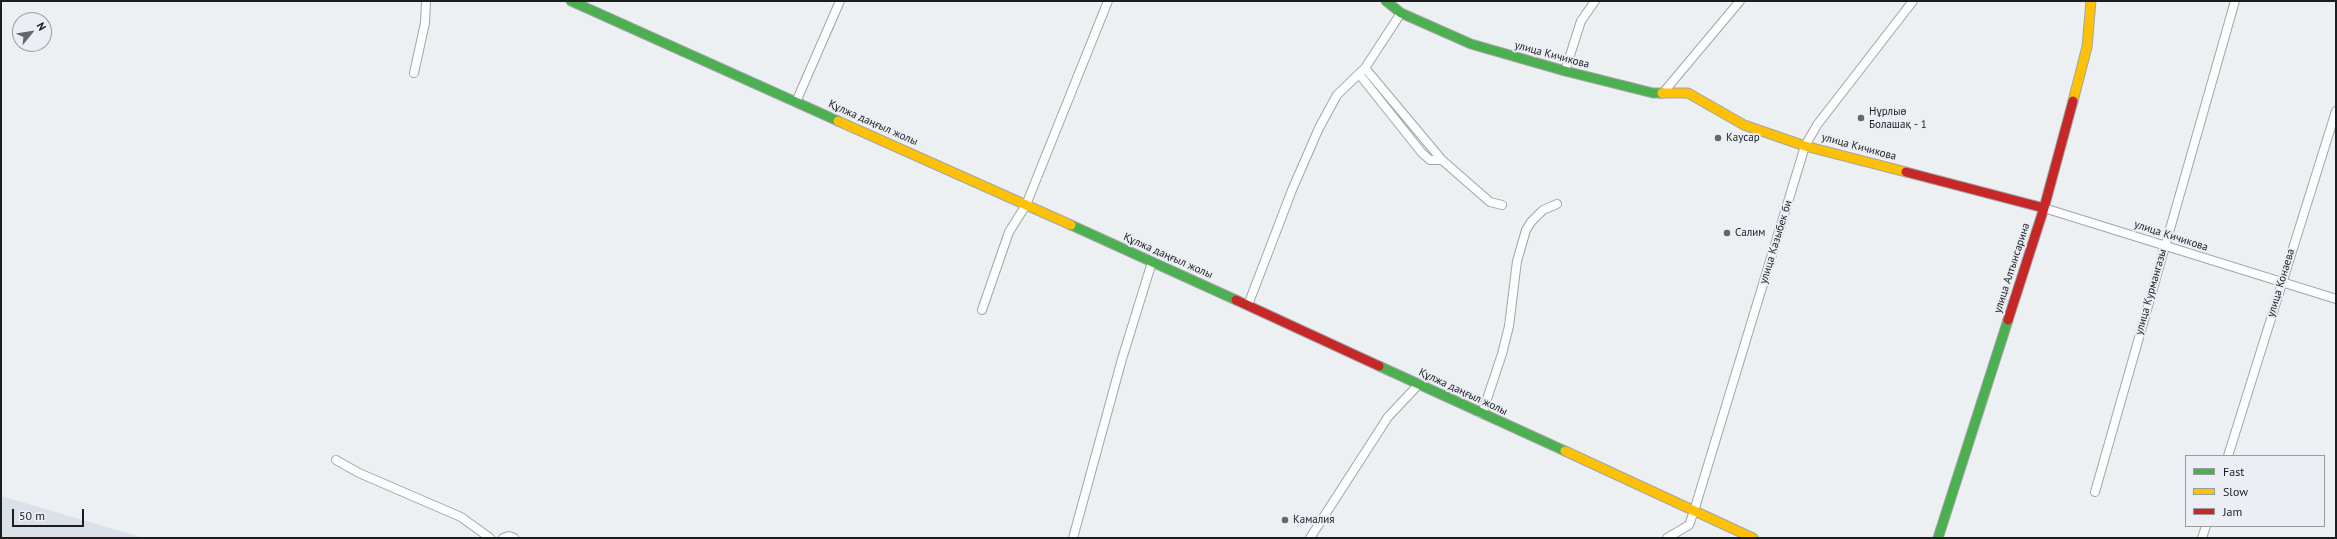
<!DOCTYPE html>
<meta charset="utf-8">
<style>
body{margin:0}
#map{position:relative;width:2337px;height:539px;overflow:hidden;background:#edf0f3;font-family:"PT Sans",sans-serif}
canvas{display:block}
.frame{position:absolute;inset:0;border:2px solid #1b1d1f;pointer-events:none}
.legend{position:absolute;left:2185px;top:455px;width:140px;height:72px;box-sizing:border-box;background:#ebeff5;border:1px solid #989b9f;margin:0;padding:5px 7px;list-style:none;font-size:12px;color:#1b1d1f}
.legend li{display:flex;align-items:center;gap:8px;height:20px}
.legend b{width:20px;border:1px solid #989b9f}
.north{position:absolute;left:12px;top:12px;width:40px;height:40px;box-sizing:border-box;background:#ebeff5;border:1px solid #989b9f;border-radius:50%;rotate:60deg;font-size:11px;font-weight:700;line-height:16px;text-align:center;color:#1b1d1f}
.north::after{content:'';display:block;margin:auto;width:14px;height:18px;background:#646769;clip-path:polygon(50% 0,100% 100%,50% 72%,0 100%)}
.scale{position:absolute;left:12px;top:509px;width:72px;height:18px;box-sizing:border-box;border:2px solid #1b1d1f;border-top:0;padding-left:5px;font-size:12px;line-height:14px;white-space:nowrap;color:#1b1d1f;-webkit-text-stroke:3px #ebeff5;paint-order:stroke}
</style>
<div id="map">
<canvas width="2337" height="539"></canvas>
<div class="frame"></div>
<ul class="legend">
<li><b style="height:5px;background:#4caf50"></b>Fast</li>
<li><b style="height:5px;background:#ffc107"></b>Slow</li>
<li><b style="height:5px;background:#c62828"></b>Jam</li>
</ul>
<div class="north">N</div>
<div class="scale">50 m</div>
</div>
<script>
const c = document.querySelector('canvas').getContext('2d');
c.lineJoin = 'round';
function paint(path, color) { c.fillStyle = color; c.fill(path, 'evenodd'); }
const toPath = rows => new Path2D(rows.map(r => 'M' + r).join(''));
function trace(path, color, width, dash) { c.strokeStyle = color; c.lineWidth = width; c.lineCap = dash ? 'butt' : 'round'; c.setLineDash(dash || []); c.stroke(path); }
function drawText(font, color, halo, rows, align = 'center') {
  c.font = font + ' "PT Sans",sans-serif'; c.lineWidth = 4; c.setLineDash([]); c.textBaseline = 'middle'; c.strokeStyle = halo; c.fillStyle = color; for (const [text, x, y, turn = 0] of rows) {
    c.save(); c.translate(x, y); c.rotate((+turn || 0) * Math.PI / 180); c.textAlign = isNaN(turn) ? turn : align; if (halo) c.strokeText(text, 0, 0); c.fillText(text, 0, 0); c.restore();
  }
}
const built = toPath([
 [1,496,144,538,1,538]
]);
const street = toPath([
 [1365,68,1442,160,1490,202,1502,205],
 [1565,71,1581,21,1595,1],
 [414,73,425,23,426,1],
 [1359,74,1422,153,1430,160,1442,160],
 [1662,94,1740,1],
 [796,102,840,1],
 [2044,208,2336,299],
 [1248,305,1292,190,1319,128,1337,95,1365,68,1401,13],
 [982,310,1009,232,1026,205,1108,1],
 [1482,414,1502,354,1509,326,1517,261,1526,230,1531,222,1543,210,1557,204],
 [2228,456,2336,111],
 [336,460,359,473,461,517,490,538],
 [2095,492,2235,1],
 [503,538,509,536,514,538],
 [1073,538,1122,359,1152,262],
 [1310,538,1388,417,1419,384],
 [1667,538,1689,525,1694,511,1805,146,1817,125,1913,1],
 [2202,538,2206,526]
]);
const fast = toPath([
 [571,1,838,121],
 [1386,1,1401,13,1471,44,1565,71,1653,93,1662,93],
 [1071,225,1236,300],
 [1379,366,1565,451],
 [1938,538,2008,320]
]);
const slow = toPath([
 [1662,93,1688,93,1744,125,1805,146,1906,172],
 [2073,101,2087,47,2091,1],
 [838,121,1071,225],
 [1565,451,1753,538]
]);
const jam = toPath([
 [1906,172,2044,208],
 [1236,300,1379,366],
 [2008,320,2044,208,2073,101]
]);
const markers = [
 [1861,118,4,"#646769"],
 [1718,138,4,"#646769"],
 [1727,233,4,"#646769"],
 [1285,520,4,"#646769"]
];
const streetNames = [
 ["улица Кичикова",1552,55,15],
 ["Құлжа даңғыл жолы",873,123,24],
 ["улица Кичикова",1859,147,15],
 ["улица Кичикова",2171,236,18],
 ["улица Казыбек би",1776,242,-73],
 ["Құлжа даңғыл жолы",1168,256,24],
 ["улица Алтынсарина",2012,268,-72],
 ["улица Конаева",2281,283,-73],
 ["улица Курмангазы",2151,292,-74],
 ["Құлжа даңғыл жолы",1463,392,25]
];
const poiNames = [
 ["Нұрлыө",1869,112],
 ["Болашақ - 1",1869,125],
 ["Каусар",1726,138],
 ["Салим",1735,233],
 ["Камалия",1293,520]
];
paint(built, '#dbe1e9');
trace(street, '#a2a4a6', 10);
trace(fast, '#a2a4a6', 11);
trace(slow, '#a2a4a6', 11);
trace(jam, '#a2a4a6', 11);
trace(street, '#fcfdfd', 8);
trace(fast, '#4caf50', 9);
trace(slow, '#ffc107', 9);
trace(jam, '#c62828', 9);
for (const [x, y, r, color] of markers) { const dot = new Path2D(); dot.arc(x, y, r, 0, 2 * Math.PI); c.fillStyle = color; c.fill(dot); trace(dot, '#ebeff5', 1.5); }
drawText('11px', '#1b1d1f', '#ebeff5', streetNames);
drawText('11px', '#1b1d1f', '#ebeff5', poiNames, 'left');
</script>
